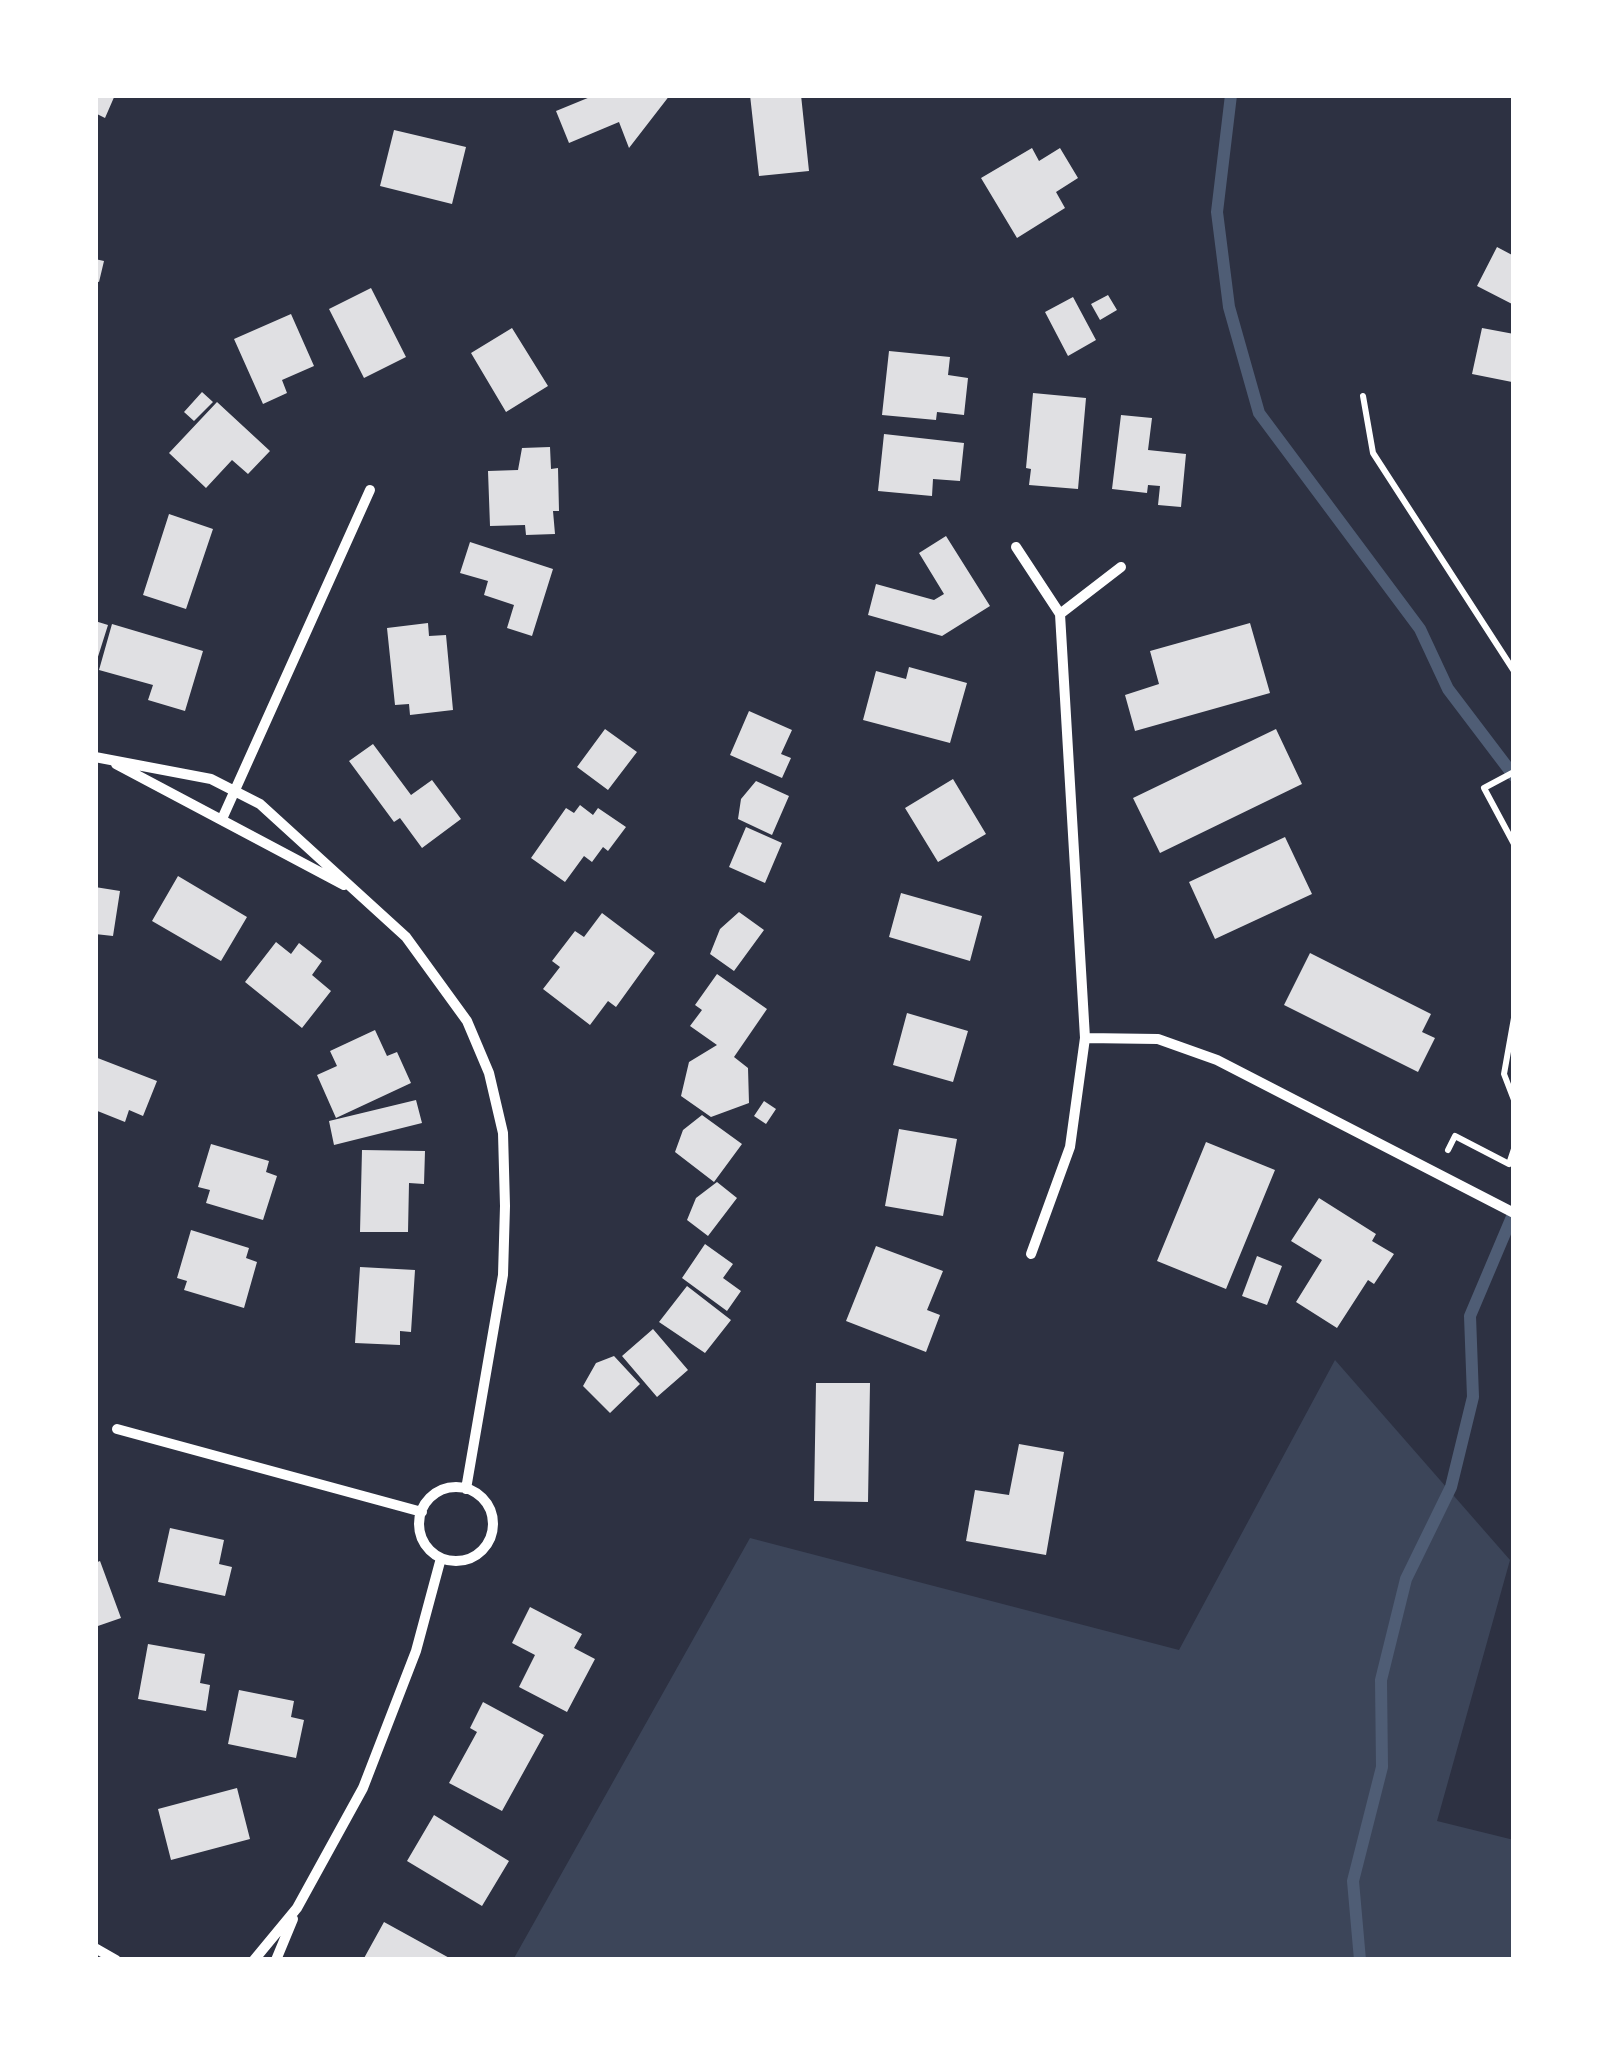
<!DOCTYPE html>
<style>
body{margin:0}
#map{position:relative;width:1609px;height:2055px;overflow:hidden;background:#2d3142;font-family:"DejaVu Sans",sans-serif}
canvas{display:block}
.frame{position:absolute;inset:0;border:98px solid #fff;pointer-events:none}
</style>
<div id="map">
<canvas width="1609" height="2055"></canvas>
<div class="frame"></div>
</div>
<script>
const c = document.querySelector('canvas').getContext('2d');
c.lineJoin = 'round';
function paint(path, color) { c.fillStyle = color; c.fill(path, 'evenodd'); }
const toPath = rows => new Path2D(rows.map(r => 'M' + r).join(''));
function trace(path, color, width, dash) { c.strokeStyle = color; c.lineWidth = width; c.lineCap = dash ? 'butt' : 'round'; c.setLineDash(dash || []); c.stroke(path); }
const green = toPath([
 [1335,1360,1510,1560,1437,1821,1514,1840,1514,1960,513,1960,750,1538,1179,1650]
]);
const stream = toPath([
 [1231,95,1217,212,1229,307,1259,413,1420,629,1448,689,1514,776],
 [1360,1960,1353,1881,1382,1767,1381,1680,1406,1579,1451,1487,1473,1397,1470,1316,1514,1212]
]);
const building = toPath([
 [95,95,115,95,105,118,95,113],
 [595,95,670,95,629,148,619,122,569,143,556,111],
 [750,95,801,95,809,171,759,176],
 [394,130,466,147,452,204,380,186],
 [1032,148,1039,161,1060,148,1078,178,1056,192,1065,208,1017,238,981,178],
 [1497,247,1514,256,1514,305,1477,286],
 [95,259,104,261,99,282,95,281],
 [371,288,406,357,364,378,329,309],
 [1108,295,1117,310,1100,320,1091,304],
 [1073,297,1096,340,1068,356,1045,312],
 [291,314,314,366,282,380,287,393,263,404,234,339],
 [512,328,548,386,506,412,471,353],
 [1482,328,1514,334,1512,382,1472,374],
 [889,351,950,357,948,375,968,378,964,415,937,412,936,420,882,415],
 [202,392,213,402,194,421,184,412],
 [1033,393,1086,398,1078,489,1029,485,1031,469,1026,468],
 [217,402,270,451,248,474,232,460,206,488,169,453],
 [1121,415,1152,418,1148,450,1186,454,1181,507,1158,505,1160,486,1148,485,1147,493,1112,489],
 [884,434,964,443,960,481,933,479,932,496,878,491],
 [550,447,551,469,558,468,559,511,553,511,555,534,526,535,525,525,490,526,488,471,518,470,522,448],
 [169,514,213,529,186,609,143,595],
 [946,536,990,606,942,636,868,615,876,584,934,600,944,594,919,553],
 [470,542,553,569,532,636,507,628,514,605,484,595,488,581,460,573],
 [95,621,108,625,96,663,95,663],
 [428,623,429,636,446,635,453,710,410,715,409,704,395,705,387,628],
 [1250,623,1270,693,1135,731,1125,695,1159,684,1150,651],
 [112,624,203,651,185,711,148,700,153,685,99,670],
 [909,667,967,683,950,743,863,720,876,671,906,679],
 [749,711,792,730,781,754,791,758,782,778,730,755],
 [605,729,637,752,608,790,577,767],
 [1276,729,1302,784,1160,853,1133,798],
 [373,744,411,795,432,780,461,819,422,848,400,818,394,822,349,761],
 [953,779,986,834,938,862,905,808],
 [756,781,789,796,772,835,738,819,741,799],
 [580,805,593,815,598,808,626,827,608,851,603,847,592,862,584,856,565,882,531,858,566,808,574,813],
 [746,827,782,843,765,883,729,867],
 [1285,837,1312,894,1215,939,1189,882],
 [178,876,247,917,221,961,152,921],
 [95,887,120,891,113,936,95,934],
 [901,893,982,916,970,961,889,937],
 [739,912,764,930,734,971,710,954,720,929],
 [602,913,655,953,616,1007,608,1001,590,1025,543,989,560,967,552,961,575,931,584,937],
 [276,942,291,954,299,943,322,961,312,975,331,991,302,1028,245,982],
 [1310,953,1431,1014,1422,1032,1435,1038,1418,1072,1284,1005],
 [717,974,767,1009,734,1057,748,1068,749,1103,711,1117,681,1096,689,1062,717,1045,690,1026,702,1010,695,1005],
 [907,1013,968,1031,953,1082,893,1065],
 [375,1030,387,1056,397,1052,411,1083,336,1118,317,1075,337,1066,330,1051],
 [95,1057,157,1081,143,1116,129,1110,125,1122,95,1110],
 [416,1100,422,1123,334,1145,329,1121],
 [764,1101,776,1109,766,1124,754,1116],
 [702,1115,742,1144,714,1182,675,1152,683,1130],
 [899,1129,957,1139,943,1216,885,1206],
 [1206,1142,1275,1170,1226,1289,1157,1261],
 [211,1144,269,1161,266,1172,277,1176,263,1220,206,1203,210,1190,198,1187],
 [362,1150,425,1151,424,1184,409,1183,408,1232,360,1232],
 [717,1182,737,1198,708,1236,687,1220,696,1198],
 [1319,1198,1376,1234,1372,1241,1394,1254,1374,1284,1368,1280,1337,1328,1296,1302,1322,1260,1291,1241],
 [191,1230,249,1248,246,1258,257,1262,244,1308,184,1290,187,1281,177,1278],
 [705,1244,733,1264,723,1278,741,1291,727,1311,682,1278],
 [876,1246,943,1271,927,1310,940,1315,926,1352,846,1321],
 [1257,1256,1282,1266,1267,1305,1242,1296],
 [360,1267,415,1270,411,1332,400,1331,400,1345,355,1343],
 [687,1286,731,1320,705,1353,659,1322],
 [653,1329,688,1370,657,1397,622,1356],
 [614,1356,640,1384,610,1413,583,1386,596,1363],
 [816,1383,870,1383,868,1502,814,1501],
 [1019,1444,1064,1452,1046,1555,966,1541,975,1490,1009,1495],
 [170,1528,224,1540,219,1564,232,1567,225,1596,158,1582],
 [100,1561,121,1618,95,1627,95,1563],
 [530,1607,582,1634,574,1648,595,1659,567,1712,519,1687,535,1655,512,1643],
 [148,1644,205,1654,200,1683,210,1685,206,1711,138,1699],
 [239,1690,294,1701,291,1717,304,1720,296,1758,228,1744],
 [483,1702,544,1735,502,1811,449,1783,477,1732,470,1728],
 [237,1788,250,1839,171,1860,158,1809],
 [434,1815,509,1861,482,1906,407,1861],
 [384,1922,453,1960,363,1960]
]);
const path = toPath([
 [1363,396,1373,453,1514,671],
 [1514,772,1484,788,1514,844],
 [1514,1018,1504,1074,1514,1100],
 [1448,1150,1455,1136,1509,1164,1514,1149]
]);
const minor = toPath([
 [1016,547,1060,614,1085,1038,1158,1039,1217,1060,1514,1213],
 [1060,614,1121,567],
 [95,757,211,779,260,804,406,937,467,1021,489,1073,503,1133,505,1206,503,1275,466,1489],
 [116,764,344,885],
 [222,819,370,490],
 [1031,1254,1070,1147,1085,1038],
 [117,1429,422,1512],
 '419 1524a37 37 0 1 1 74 0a37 37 0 1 1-74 0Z',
 [95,1948,116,1960],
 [254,1960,297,1908,363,1788,416,1651,441,1558],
 [276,1960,293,1919]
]);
paint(green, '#3c4559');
trace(stream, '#4f5d75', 12);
paint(building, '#e0e0e3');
trace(path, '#fff', 6);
trace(minor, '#fff', 10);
</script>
